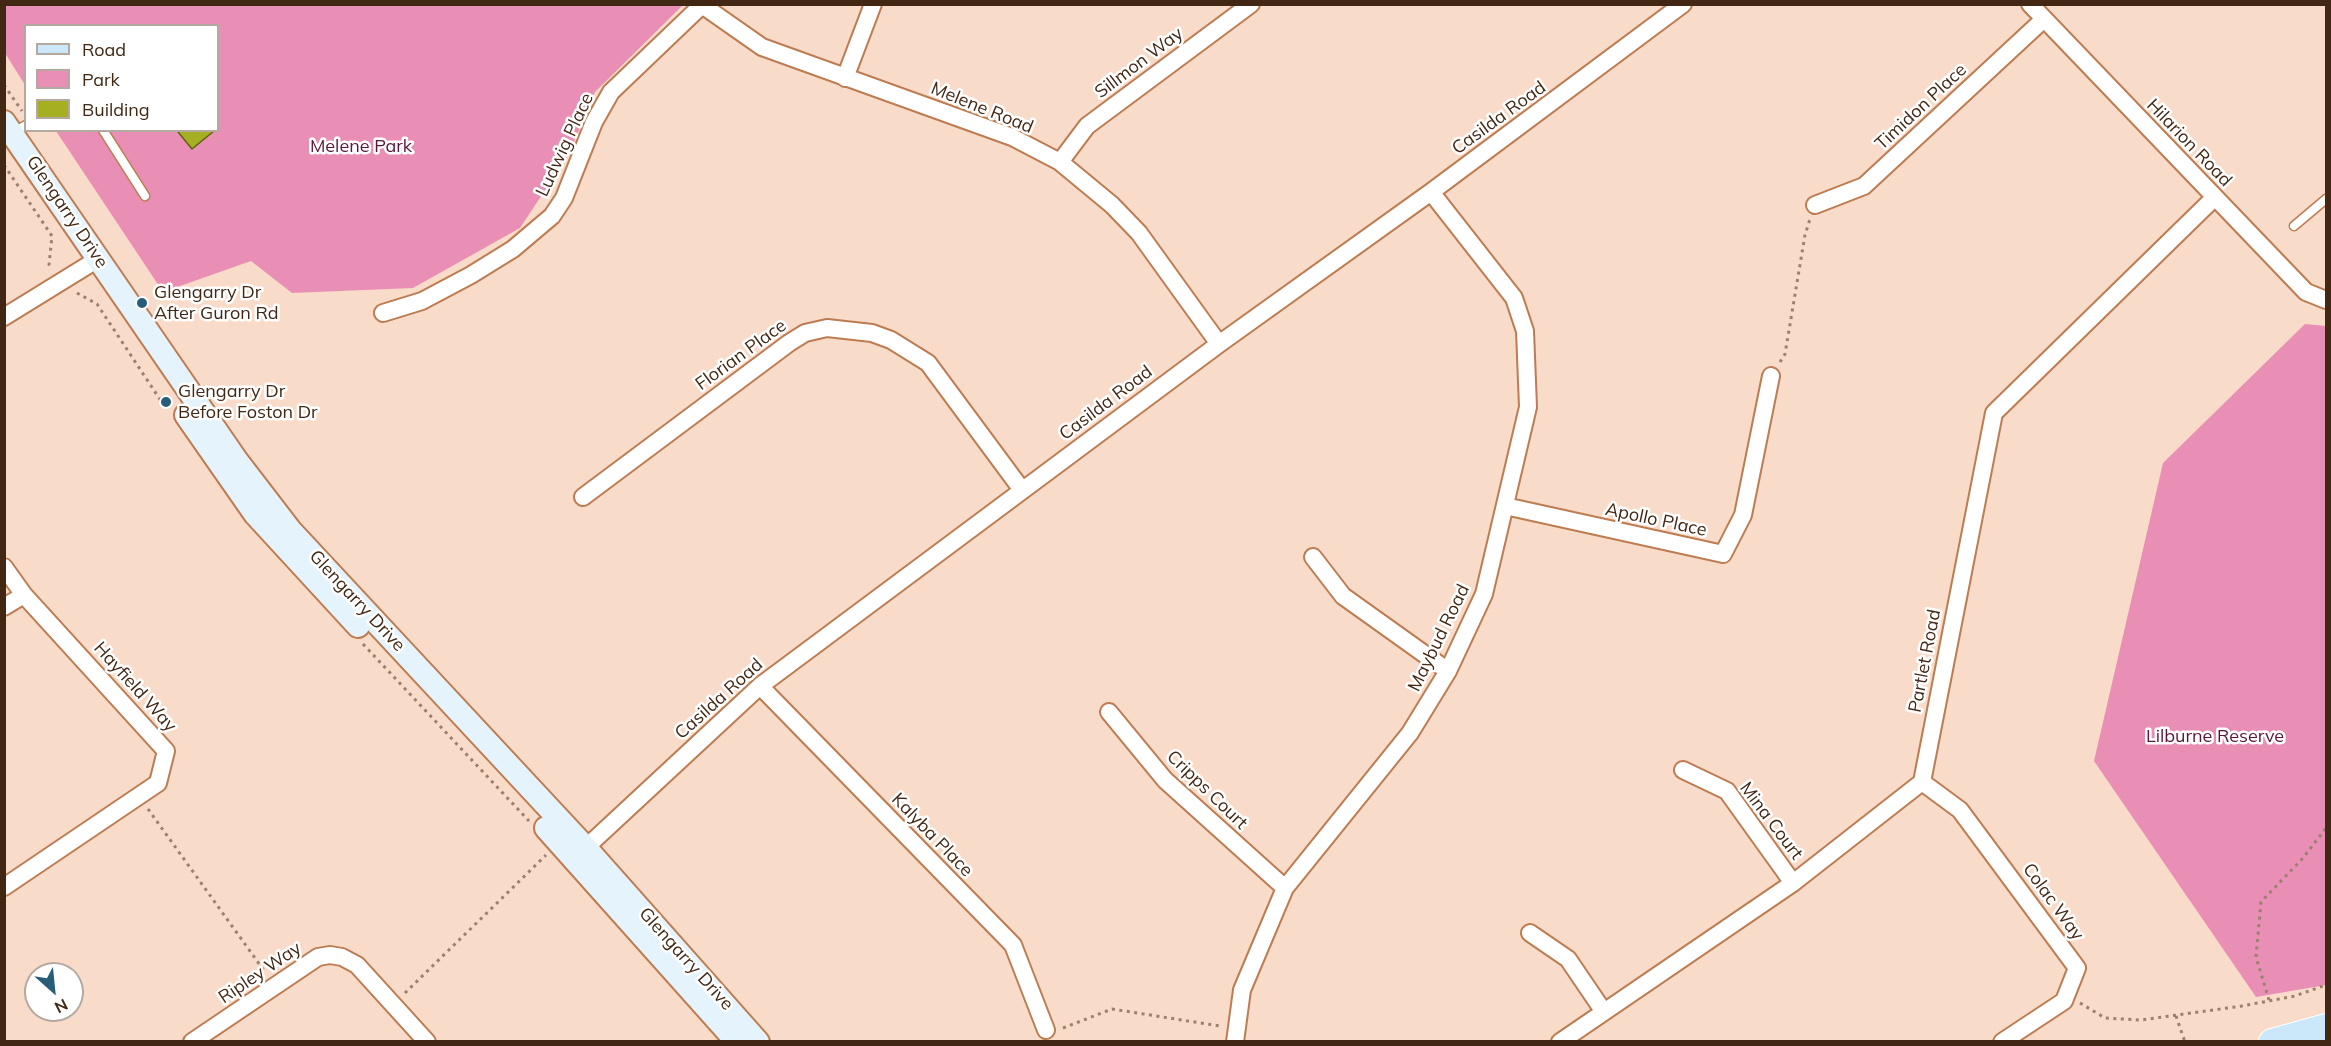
<!DOCTYPE html>
<style>
body{margin:0}
#map{position:relative;width:2331px;height:1046px;overflow:hidden;background:#f8dbc9;font-family:Mulish,sans-serif}
canvas{display:block}
.frame{position:absolute;inset:0;border:6px solid #422715;pointer-events:none}
.legend{position:absolute;left:24px;top:24px;width:195px;height:108px;box-sizing:border-box;background:#fff;border:2px solid #b3a9a1;margin:0;padding:8px 10px;list-style:none;font-size:18px;color:#422715}
.legend li{display:flex;align-items:center;gap:12px;height:30px}
.legend b{width:30px;border:2px solid #b3a9a1}
.north{position:absolute;left:24px;top:962px;width:60px;height:60px;box-sizing:border-box;background:#fff;border:2px solid #b3a9a1;border-radius:50%;rotate:153deg;font-size:16px;font-weight:700;line-height:24px;text-align:center;color:#422715}
.north::after{content:'';display:block;margin:auto;width:21px;height:27px;background:#275d78;clip-path:polygon(50% 0,100% 100%,50% 72%,0 100%)}
</style>
<div id="map">
<canvas width="2331" height="1046"></canvas>
<div class="frame"></div>
<ul class="legend">
<li><b style="height:8px;background:#cbe8fa"></b>Road</li>
<li><b style="height:16px;background:#e98fb5"></b>Park</li>
<li><b style="height:16px;background:#a6af21"></b>Building</li>
</ul>
<div class="north">N</div>
</div>
<script>
const c = document.querySelector('canvas').getContext('2d');
c.lineJoin = 'round';
function paint(path, color) { c.fillStyle = color; c.fill(path, 'evenodd'); }
const toPath = rows => new Path2D(rows.map(r => 'M' + r).join(''));
function trace(path, color, width, dash) { c.strokeStyle = color; c.lineWidth = width; c.lineCap = dash ? 'butt' : 'round'; c.setLineDash(dash || []); c.stroke(path); }
function drawText(font, color, halo, rows, align = 'center') {
  c.font = font + ' Mulish,sans-serif'; c.lineWidth = 5; c.setLineDash([]); c.textBaseline = 'middle'; c.strokeStyle = halo; c.fillStyle = color; for (const [text, x, y, turn = 0] of rows) {
    c.save(); c.translate(x, y); c.rotate((+turn || 0) * Math.PI / 180); c.textAlign = isNaN(turn) ? turn : align; if (halo) c.strokeText(text, 0, 0); c.fillText(text, 0, 0); c.restore();
  }
}
const green = toPath([
 [4,5,683,5,595,92,569,154,520,228,413,288,292,293,251,261,163,292,56,131,218,130,218,26,26,26,25,85,5,53],
 [2305,324,2326,326,2326,985,2256,997,2094,761,2163,463]
]);
const building = toPath([
 [180,130,213,130,214,131,192,149,178,132,180,130]
]);
const path = toPath([
 [4,85,22,111],
 [4,165,52,236,49,265,51,268],
 [77,293,97,304,167,410],
 [1780,362,1785,354,1805,235,1810,219],
 [363,644,529,821],
 [148,809,265,972],
 [405,993,546,855],
 [2269,1000,2256,957,2261,902,2303,858,2326,828],
 [2080,1003,2105,1018,2141,1020,2242,1006,2295,996,2326,985],
 [2176,1016,2185,1042],
 [1063,1028,1112,1009,1220,1026]
]);
const service = toPath([
 [103,130,145,196],
 [12,133,26,125],
 [2294,226,2326,199]
]);
const minor = toPath([
 [2030,4,2306,292,2326,300],
 [845,78,873,4],
 [1060,162,1087,126,1251,4],
 [1815,205,1864,186,2044,19],
 [383,313,422,301,471,275,513,249,552,216,564,198,594,122,611,92,702,5,762,47,1012,137,1060,162,1112,205,1139,233,1219,344],
 [4,317,98,259],
 [583,497,789,343,805,333,827,328,872,333,891,340,928,363,1022,490],
 [1505,506,1723,554,1743,515,1771,376],
 [1313,557,1343,596,1448,671],
 [4,567,24,595,166,751,158,783,4,887],
 [4,607,24,595],
 [760,686,1013,945,1046,1030],
 [1109,712,1165,780,1285,888],
 [1683,770,1727,791,1793,883],
 [1922,782,1960,810,2077,968,2064,1001,2002,1042],
 [579,854,760,686,1219,344,1431,192,1683,4],
 [1530,933,1568,959,1604,1012],
 [192,1042,318,957,330,955,342,957,357,965,427,1042],
 [1235,1042,1242,990,1285,888,1410,733,1448,671,1484,594,1528,407,1525,331,1514,298,1431,192],
 [1560,1042,1793,883,1922,782,1994,413,2214,198]
]);
const secondary = toPath([
 [4,122,237,461,290,530,586,848,758,1042],
 [186,415,255,514,358,626],
 [546,828,737,1042]
]);
const primary = toPath([
 [2272,1042,2326,1027]
]);
const markers = [
 [142,303,6,"#275d78"],
 [166,402,6,"#275d78"]
];
const streetNames = [
 ["Sillmon Way",1139,63,-37],
 ["Timidon Place",1921,107,-43],
 ["Melene Road",982,108,22],
 ["Casilda Road",1499,118,-36],
 ["Hilarion Road",2189,143,46],
 ["Ludwig Place",565,145,-65],
 ["Glengarry Drive",67,212,56],
 ["Florian Place",741,355,-36],
 ["Casilda Road",1106,403,-37],
 ["Apollo Place",1656,520,12],
 ["Glengarry Drive",357,601,47],
 ["Maybud Road",1439,638,-64],
 ["Partlet Road",1925,661,-79],
 ["Hayfield Way",135,687,48],
 ["Casilda Road",719,699,-42],
 ["Cripps Court",1207,790,44],
 ["Mina Court",1771,821,53],
 ["Kalyba Place",932,835,46],
 ["Colac Way",2053,902,54],
 ["Glengarry Drive",686,959,48],
 ["Ripley Way",260,973,-34]
];
const parkNames = [
 ["Melene Park",361,147],
 ["Lilburne Reserve",2215,737]
];
const poiNames = [
 ["Glengarry Dr",154,293],
 ["After Guron Rd",154,314],
 ["Glengarry Dr",178,392],
 ["Before Foston Dr",178,413]
];
paint(green, '#e98fb5');
paint(building, '#a6af21');
trace(building, '#5e6312', 1.5);
trace(service, '#bd7c51', 11);
trace(minor, '#bd7c51', 20);
trace(secondary, '#bd7c51', 26);
trace(primary, '#fff', 28);
trace(path, '#9c806e', 3, [3, 4.5]);
trace(service, '#fff', 8);
trace(minor, '#fff', 16);
trace(secondary, '#e5f4fc', 22);
trace(primary, '#cbe8fa', 26);
for (const [x, y, r, color] of markers) { const dot = new Path2D(); dot.arc(x, y, r, 0, 2 * Math.PI); c.fillStyle = color; c.fill(dot); trace(dot, '#fff', 2); }
drawText('18px', '#422715', '#fff', streetNames);
drawText('18px', '#5c1439', '#fff', parkNames);
drawText('18px', '#422715', '#fff', poiNames, 'left');
</script>
